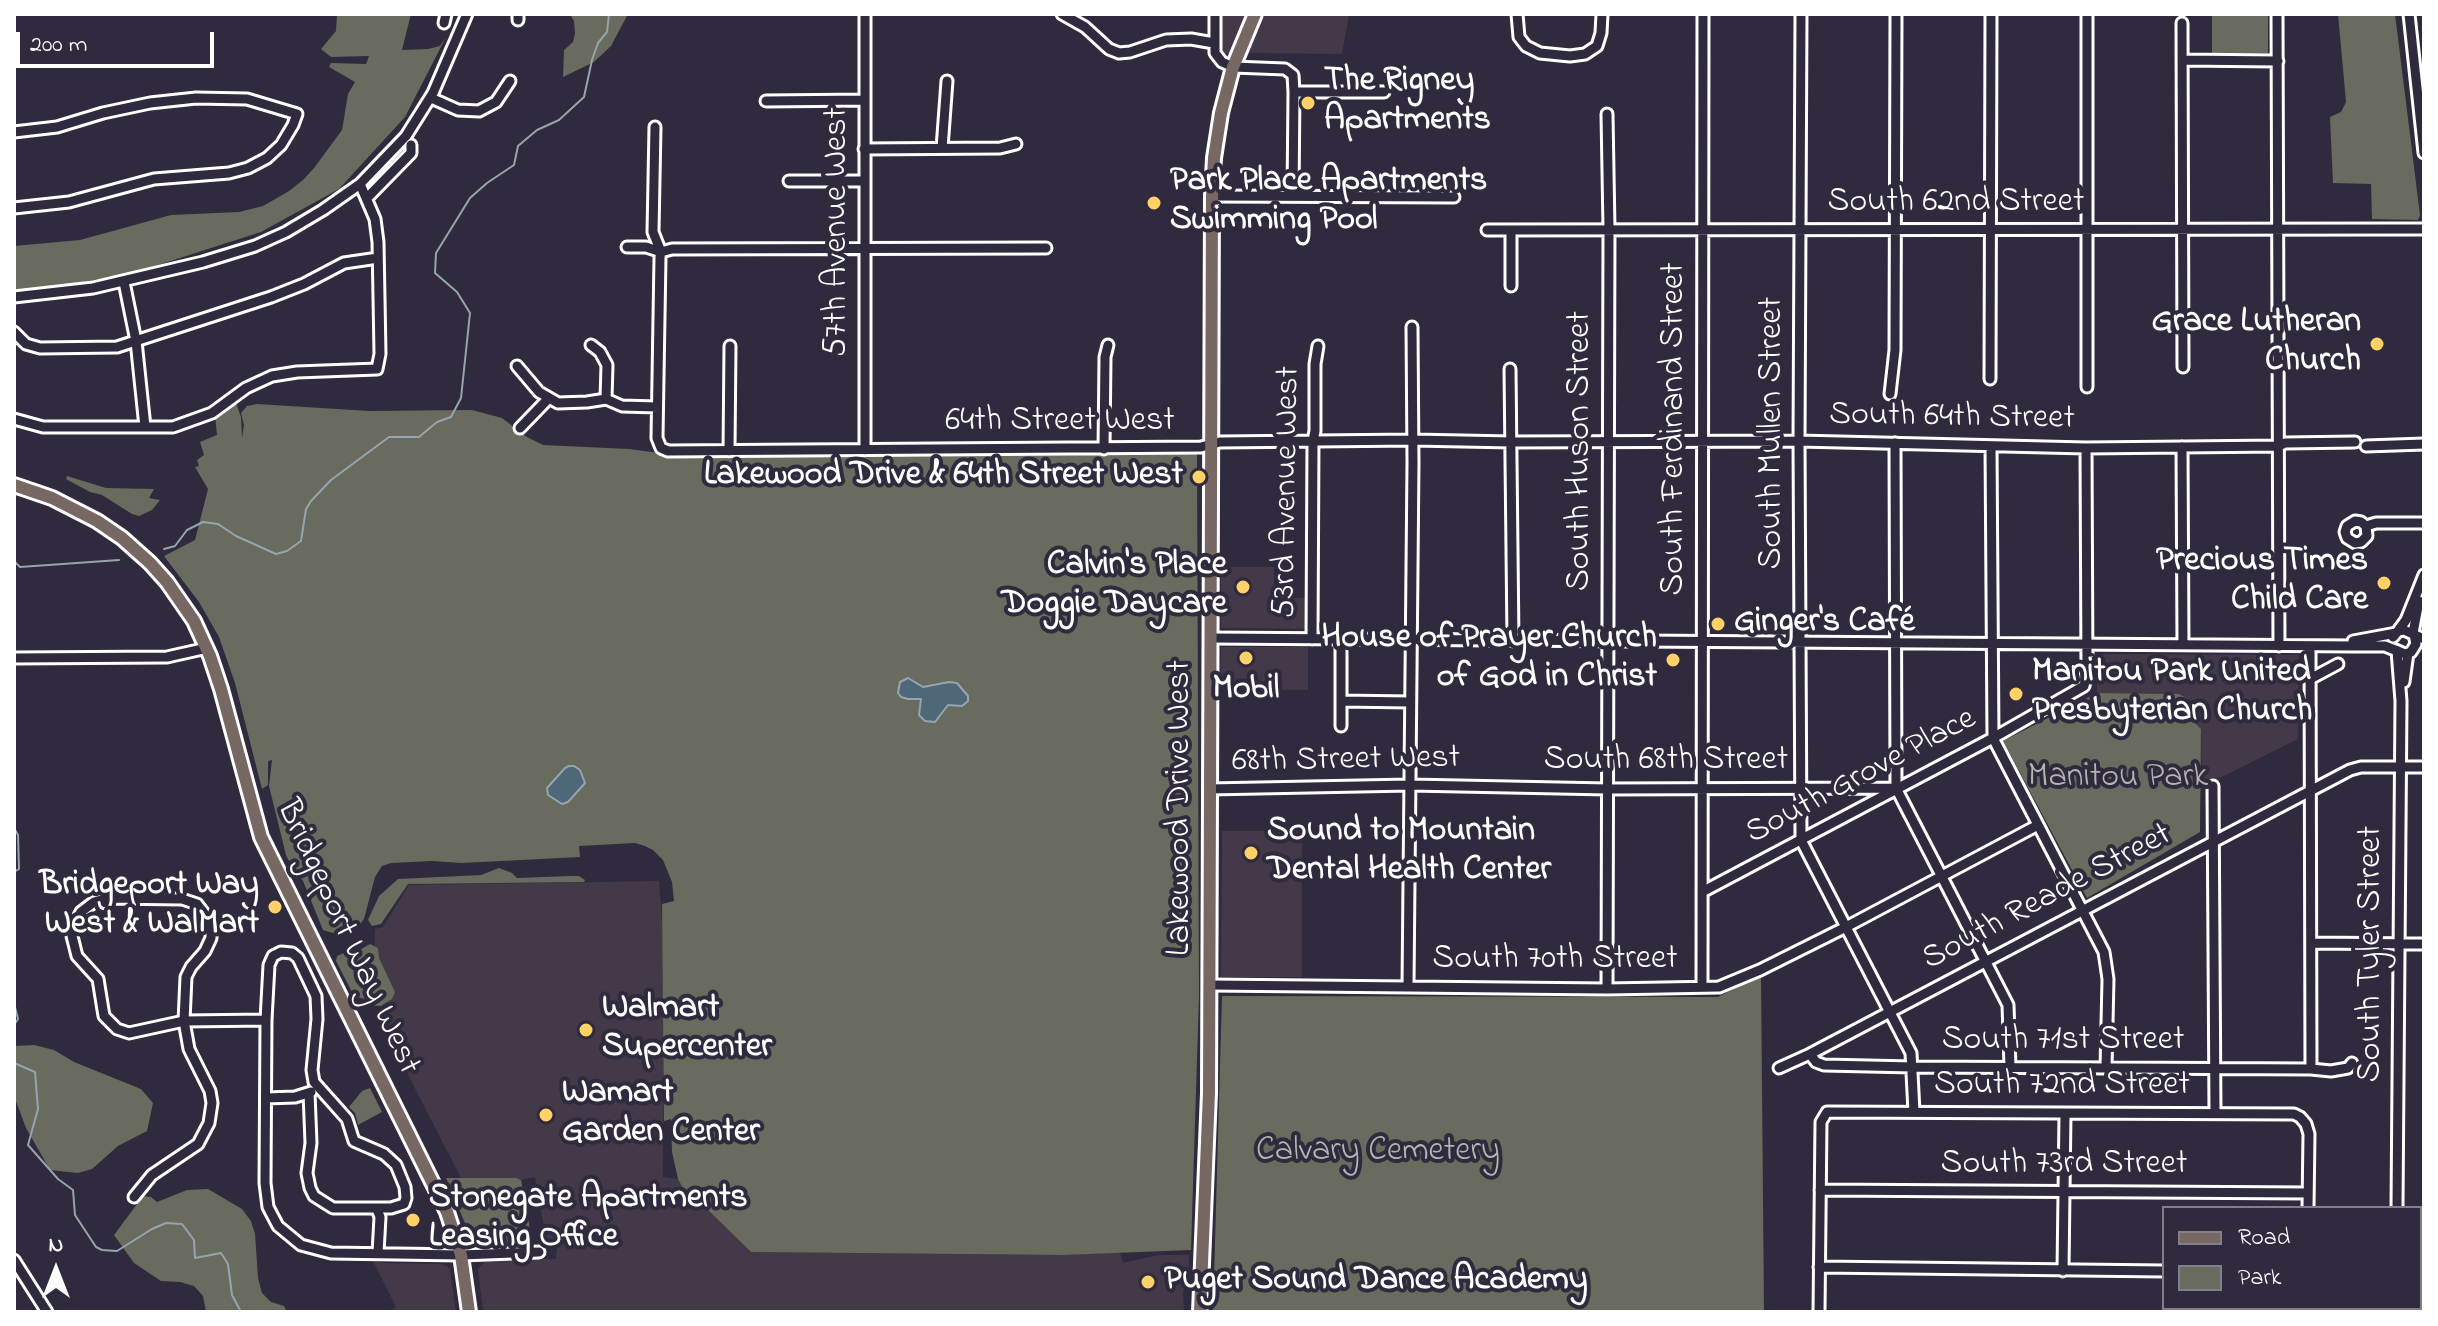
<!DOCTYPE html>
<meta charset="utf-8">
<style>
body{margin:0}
#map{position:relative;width:2438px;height:1326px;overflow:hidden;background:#2f2a3d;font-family:"Indie Flower",sans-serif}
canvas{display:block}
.frame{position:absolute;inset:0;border:16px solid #fff;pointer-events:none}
.legend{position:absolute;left:2162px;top:1206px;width:260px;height:104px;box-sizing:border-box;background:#2f2a3d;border:2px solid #827f8b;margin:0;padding:10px 14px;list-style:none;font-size:24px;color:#fff}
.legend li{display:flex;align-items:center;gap:16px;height:40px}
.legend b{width:40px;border:2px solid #827f8b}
.north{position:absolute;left:16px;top:1230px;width:80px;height:80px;-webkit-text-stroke:6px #2f2a3d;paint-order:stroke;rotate:0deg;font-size:22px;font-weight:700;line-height:32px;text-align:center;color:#fff}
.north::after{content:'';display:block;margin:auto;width:28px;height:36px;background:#fff;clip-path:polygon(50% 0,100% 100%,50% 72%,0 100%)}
.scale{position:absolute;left:16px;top:32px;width:198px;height:36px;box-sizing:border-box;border:4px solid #fff;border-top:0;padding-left:10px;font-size:24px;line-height:28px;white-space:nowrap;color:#fff;-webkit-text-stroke:6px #2f2a3d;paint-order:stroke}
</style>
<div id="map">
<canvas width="2438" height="1326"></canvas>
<div class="frame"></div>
<ul class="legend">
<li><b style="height:10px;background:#776864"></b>Road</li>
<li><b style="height:22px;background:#686b5e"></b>Park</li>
</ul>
<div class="north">N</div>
<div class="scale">200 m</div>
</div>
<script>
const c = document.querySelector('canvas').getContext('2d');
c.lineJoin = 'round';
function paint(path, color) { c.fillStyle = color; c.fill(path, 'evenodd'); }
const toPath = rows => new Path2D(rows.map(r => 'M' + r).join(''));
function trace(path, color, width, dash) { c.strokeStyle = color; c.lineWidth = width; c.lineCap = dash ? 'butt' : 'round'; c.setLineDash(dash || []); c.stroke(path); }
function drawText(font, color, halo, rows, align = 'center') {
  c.font = font + ' "Indie Flower",sans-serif'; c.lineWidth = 8; c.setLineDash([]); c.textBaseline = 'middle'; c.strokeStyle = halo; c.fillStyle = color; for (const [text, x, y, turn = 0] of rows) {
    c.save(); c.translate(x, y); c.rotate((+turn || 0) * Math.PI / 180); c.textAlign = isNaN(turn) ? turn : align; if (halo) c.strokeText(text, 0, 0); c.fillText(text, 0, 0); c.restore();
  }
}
const built = toPath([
 [1219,14,1245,14,1229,53,1225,55,1221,55,1218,50],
 [1265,14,1349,14,1342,54,1249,53],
 [1221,567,1274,567,1274,597,1305,598,1305,629,1221,628],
 [1221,647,1308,647,1308,690,1220,689],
 [2097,654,2299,655,2298,739,2218,779,2202,779,2201,729,2193,721,2184,696,2179,694,2097,693],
 [1222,831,1302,831,1302,977,1221,977],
 [659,881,664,945,663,1177,678,1179,688,1198,706,1208,751,1252,1063,1255,1120,1252,1123,1263,1159,1255,1189,1255,1189,1272,1183,1294,1184,1312,483,1312,478,1269,486,1260,556,1259,557,1243,546,1238,535,1177,521,1180,515,1178,461,1178,390,1040,386,981,374,960,375,929,383,927,409,885],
 [373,1261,384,1263,442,1264,447,1266,450,1269,456,1312,389,1312,396,1307]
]);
const green = toPath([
 [337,14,411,14,402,50,428,49,440,46,446,37,405,117,339,189,261,232,133,273,59,286,14,290,14,246,80,240,171,215,239,212,263,206,289,191,303,180,314,168,342,130,348,94,355,82,329,67,331,63,366,64,369,56,331,57,321,49,336,31],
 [570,14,628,14,611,46,594,62,563,77,564,50,573,42,575,33,574,21],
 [2212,14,2268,14,2268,53,2212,53],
 [2338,14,2395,14,2420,215,2418,220,2372,219,2371,184,2333,183,2330,117,2341,112,2346,102],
 [235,400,241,417,242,438,244,425,241,413,247,406,257,404,369,411,472,410,502,418,527,437,543,445,629,449,667,454,672,456,1197,453,1199,996,1191,1250,1063,1255,751,1252,706,1208,688,1198,678,1179,672,1152,671,1119,664,1121,662,904,674,901,672,882,663,860,653,850,645,846,635,843,579,846,580,857,462,863,432,861,391,863,382,866,375,877,364,919,357,928,333,933,323,930,303,881,293,869,286,855,269,786,272,760,268,761,268,785,262,789,235,683,219,637,199,602,164,556,195,540,208,489,195,467,199,466,197,460,204,455,200,442,217,435,215,415],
 [67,476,106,488,154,489,149,498,160,500,152,510,139,516,132,514,102,495,90,492,66,479],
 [2097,693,2179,694,2187,698,2193,721,2201,729,2200,832,2087,898,2003,741],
 [499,868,512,873,517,878,570,876,579,876,585,880,584,882,408,884,381,924,372,926,368,920,379,896,398,879,481,875],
 [370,944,378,948,379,958,395,992,392,999,381,1006,367,1005,365,999,354,996,336,961,337,956,346,952,344,948,352,945,356,952],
 [1761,975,1764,1312,1213,1312,1222,996,1718,997],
 [34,1045,54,1050,74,1062,141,1089,153,1103,147,1131,118,1146,92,1169,78,1173,50,1170,26,1128,14,1096,14,1046],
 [370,1088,382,1112,358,1125,355,1113,349,1107,362,1091],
 [446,1178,516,1178,521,1180,528,1215,531,1240,525,1245,479,1245,480,1243,474,1240,470,1228,467,1228],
 [208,1189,242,1209,251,1221,255,1234,258,1278,262,1293,271,1302,284,1306,287,1312,206,1312,203,1296,194,1286,180,1282,161,1281,134,1263,114,1235,143,1196,151,1197,157,1202,187,1190]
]);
const water = toPath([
 [908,678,923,687,949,682,957,683,968,696,968,701,962,706,948,705,935,722,925,721,919,715,921,699,908,699,901,697,898,693,900,682,908,678],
 [569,766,574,766,580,770,585,783,568,802,562,804,548,795,547,788,565,768,569,766]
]);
const stream = toPath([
 [164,549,175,546,187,530,203,522,218,524,236,536,276,554,287,551,301,541,306,509,311,501,331,480,389,437,419,437,437,422,451,417,461,398,470,313,457,292,435,273,436,253,470,198,487,183,514,165,518,146,537,130,559,120,584,97,592,60,598,43,607,32,609,14],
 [14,561,20,567,119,560],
 [14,828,18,835,19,869,14,872],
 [14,1003,18,1019,14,1025],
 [14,1063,35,1072,38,1109,28,1145,58,1179,73,1190,75,1215,96,1247,102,1250,117,1251,152,1229,166,1223,182,1224,194,1240,195,1258,221,1253,228,1264,232,1295,241,1312]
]);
const minor = toPath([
 [865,14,865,450],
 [1062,14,1085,27,1109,49,1119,53,1130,52,1166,40,1191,39,1214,43],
 [1215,14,1215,53,1222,62,1233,67,1285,69,1293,75,1294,92,1384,92],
 [1517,14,1519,37,1526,46,1540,53,1570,56,1585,54,1597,46,1601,33,1602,14],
 [1801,14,1799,441,1801,840,1911,1053,1914,1112],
 [2277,14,2279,646],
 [2409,14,2424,153],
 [518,20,518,14],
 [444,23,446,14],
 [2182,23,2183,367],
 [2182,60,2278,61],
 [431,98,458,110,479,111,496,102,510,81],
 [766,101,865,100],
 [1607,114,1609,229,1607,989],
 [655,127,653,232,661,252,660,257,657,438,661,448,668,451,1201,447,1220,442,1413,440,1512,442,1799,441,2086,448,2279,446,2285,443,2355,442],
 [14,132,57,127,103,113,150,103,196,98,247,99,297,114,293,125,281,145,267,158,248,168,229,173,154,179,69,202,14,208],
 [942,148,947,81],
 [864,149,1000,148,1016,144],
 [789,181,864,181],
 [1212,196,1454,197],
 [1293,196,1294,92],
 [367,198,411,153,411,145],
 [1487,230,2424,229],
 [627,247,646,247,661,252,672,249,1046,248],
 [124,282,136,341,145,427],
 [1511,286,1511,230],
 [14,297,93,288,203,262,255,246,286,232,323,210,360,184,406,136,433,93,467,14],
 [14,332,26,344,40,348,117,347,271,297,304,284,344,263,378,258],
 [591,345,600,352,607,365,606,399],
 [517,366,539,392,558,403,587,402,606,399,622,406,657,407],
 [1510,369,1513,641],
 [1990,379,1991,14],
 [2087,387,2087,14],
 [1890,394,1895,350,1896,14],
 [14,419,43,427,173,427,212,413,246,388,272,376,297,372,377,369,380,354,378,242,375,219,360,184],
 [520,428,549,398],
 [1895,443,1896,788,2008,1005,2010,1067],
 [1991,446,1993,738,2104,952,2108,979,2106,1068],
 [2366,446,2424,444],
 [2182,447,2183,645],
 [1104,449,1105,357,1108,345],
 [729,451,730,346],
 [2366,526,2367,536,2361,542,2355,543,2347,538,2345,532,2347,526,2355,521,2361,522,2366,526,2376,523,2424,523],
 [2398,631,2406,620,2424,575],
 [2413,633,2419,601],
 [2393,637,2398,631,2404,630,2424,639],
 [1210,638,2355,646,2385,646,2395,650],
 [1312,639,1313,441,1315,431,1315,364,1318,346],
 [1341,639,1341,726],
 [2353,641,2396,633],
 [2310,646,2311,1069],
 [2396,650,2405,654,2411,652,2416,644,2414,634],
 [2397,651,2401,701,2397,1208],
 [14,658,167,657,207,648],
 [2310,679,2338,664],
 [2404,682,2408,653],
 [1341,701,1410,702],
 [2213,786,2215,1113],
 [1209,789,1410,785,1608,789,1896,788],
 [1702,892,1993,738,2084,686,2087,672,2086,448],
 [108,898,182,899,197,904,206,916,211,925,211,938,205,951,191,967,186,977,184,1021,129,1033,117,1029,104,1016,98,979,77,956,72,936,75,923,81,912,94,902,108,898],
 [2311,943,2424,944],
 [1210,985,1607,989,1719,987,1760,970,1846,927,2038,825],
 [1408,986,1413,463,1412,327],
 [1702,987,1703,14],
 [1810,1054,2350,770,2361,767,2424,767],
 [1779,1068,1810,1054,1816,1062,1824,1065,1913,1067,2311,1069,2331,1071,2348,1068,2352,1063],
 [309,1093,311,1143,307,1173,310,1188,314,1196,333,1208,391,1208,404,1204,406,1198,405,1187,396,1165,384,1154,354,1141,347,1119,314,1082,312,1070,317,1019,316,996,298,958,292,953,281,952,273,956,269,965,266,1020,265,1183,268,1207,278,1226,301,1245,331,1253,461,1255,539,1252],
 [266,1098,295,1097,311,1092],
 [1820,1190,2308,1193],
 [134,1197,152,1175,198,1144,209,1123,212,1103,210,1091,189,1049,184,1021,266,1020],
 [377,1209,380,1217,378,1253],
 [14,1260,47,1312],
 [1819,1267,2164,1271],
 [2063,1271,2065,1114],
 [1819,1312,1821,1122,1827,1112,2294,1114,2300,1117,2306,1124,2309,1134,2308,1208],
 [2212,1312,2212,1308],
 [2307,1312,2307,1308],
 [2396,1312,2396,1308]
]);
const major = toPath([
 [14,485,52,498,97,521,122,538,150,563,167,582,194,621,210,656,221,689,261,837,447,1212,461,1255,469,1312],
 [1200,1312,1209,1093,1212,196,1214,158,1221,113,1233,67,1255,14]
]);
const markers = [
 [1308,103,8,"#ffd166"],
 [1154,203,8,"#ffd166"],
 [2377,344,8,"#ffd166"],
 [1199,477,8,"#ffd166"],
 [2384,583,8,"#ffd166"],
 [1243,587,8,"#ffd166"],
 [1718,624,8,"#ffd166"],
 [1246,658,8,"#ffd166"],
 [1673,660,8,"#ffd166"],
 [2016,694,8,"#ffd166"],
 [1251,853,8,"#ffd166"],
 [275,907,8,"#ffd166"],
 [586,1030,8,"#ffd166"],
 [546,1115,8,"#ffd166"],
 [413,1220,8,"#ffd166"],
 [1148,1282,8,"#ffd166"]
];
const poiNames = [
 ["The Rigney",1324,83],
 ["Apartments",1324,122],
 ["Park Place Apartments",1170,183],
 ["Swimming Pool",1170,222],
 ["Grace Lutheran",2361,324,"right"],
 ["Church",2361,363,"right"],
 ["Lakewood Drive & 64th Street West",1183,477,"right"],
 ["Precious Times",2368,563,"right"],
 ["Child Care",2368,602,"right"],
 ["Calvin's Place",1227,567,"right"],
 ["Doggie Daycare",1227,606,"right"],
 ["Ginger's Café",1734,624],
 ["House of Prayer Church",1657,640,"right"],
 ["of God in Christ",1657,679,"right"],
 ["Manitou Park United",2032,674],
 ["Presbyterian Church",2032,713],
 ["Mobil",1246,691,"center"],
 ["Sound to Mountain",1267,833],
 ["Dental Health Center",1267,872],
 ["Bridgeport Way",259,887,"right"],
 ["West & WalMart",259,926,"right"],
 ["Walmart",602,1010],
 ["Supercenter",602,1049],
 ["Wamart",562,1095],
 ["Garden Center",562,1134],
 ["Stonegate Apartments",429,1200],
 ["Leasing Office",429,1239],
 ["Puget Sound Dance Academy",1164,1282]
];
const streetNames = [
 ["South 62nd Street",1956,204],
 ["57th Avenue West",839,232,-90],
 ["South 64th Street",1952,419,1],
 ["64th Street West",1060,423],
 ["South Ferdinand Street",1676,429,-90],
 ["South Mullen Street",1774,433,-90],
 ["South Huson Street",1582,451,-90],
 ["53rd Avenue West",1289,492,-89],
 ["68th Street West",1346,762,-1],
 ["South 68th Street",1666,762],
 ["South Grove Place",1862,778,-28],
 ["Lakewood Drive West",1182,808,-90],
 ["South Reade Street",2048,899,-28],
 ["Bridgeport Way West",346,938,65],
 ["South Tyler Street",2373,954,-90],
 ["South 70th Street",1555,961],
 ["South 71st Street",2063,1042],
 ["South 72nd Street",2062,1087],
 ["South 73rd Street",2064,1166]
];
const parkNames = [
 ["Manitou Park",2118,779],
 ["Calvary Cemetery",1378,1153]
];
paint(built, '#433948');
paint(green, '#686b5e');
paint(water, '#4f6879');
trace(water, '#95a4af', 2);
trace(stream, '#95a4af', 2);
trace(minor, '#fff', 15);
trace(major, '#fff', 18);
trace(minor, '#2f2a3d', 9);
trace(major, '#776864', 12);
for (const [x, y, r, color] of markers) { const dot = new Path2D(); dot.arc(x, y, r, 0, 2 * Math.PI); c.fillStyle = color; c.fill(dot); trace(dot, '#2f2a3d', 3); }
drawText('bold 34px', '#fff', '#2f2a3d', poiNames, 'left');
drawText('34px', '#fff', '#2f2a3d', streetNames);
drawText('34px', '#b4b5ae', '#2f2a3d', parkNames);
</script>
